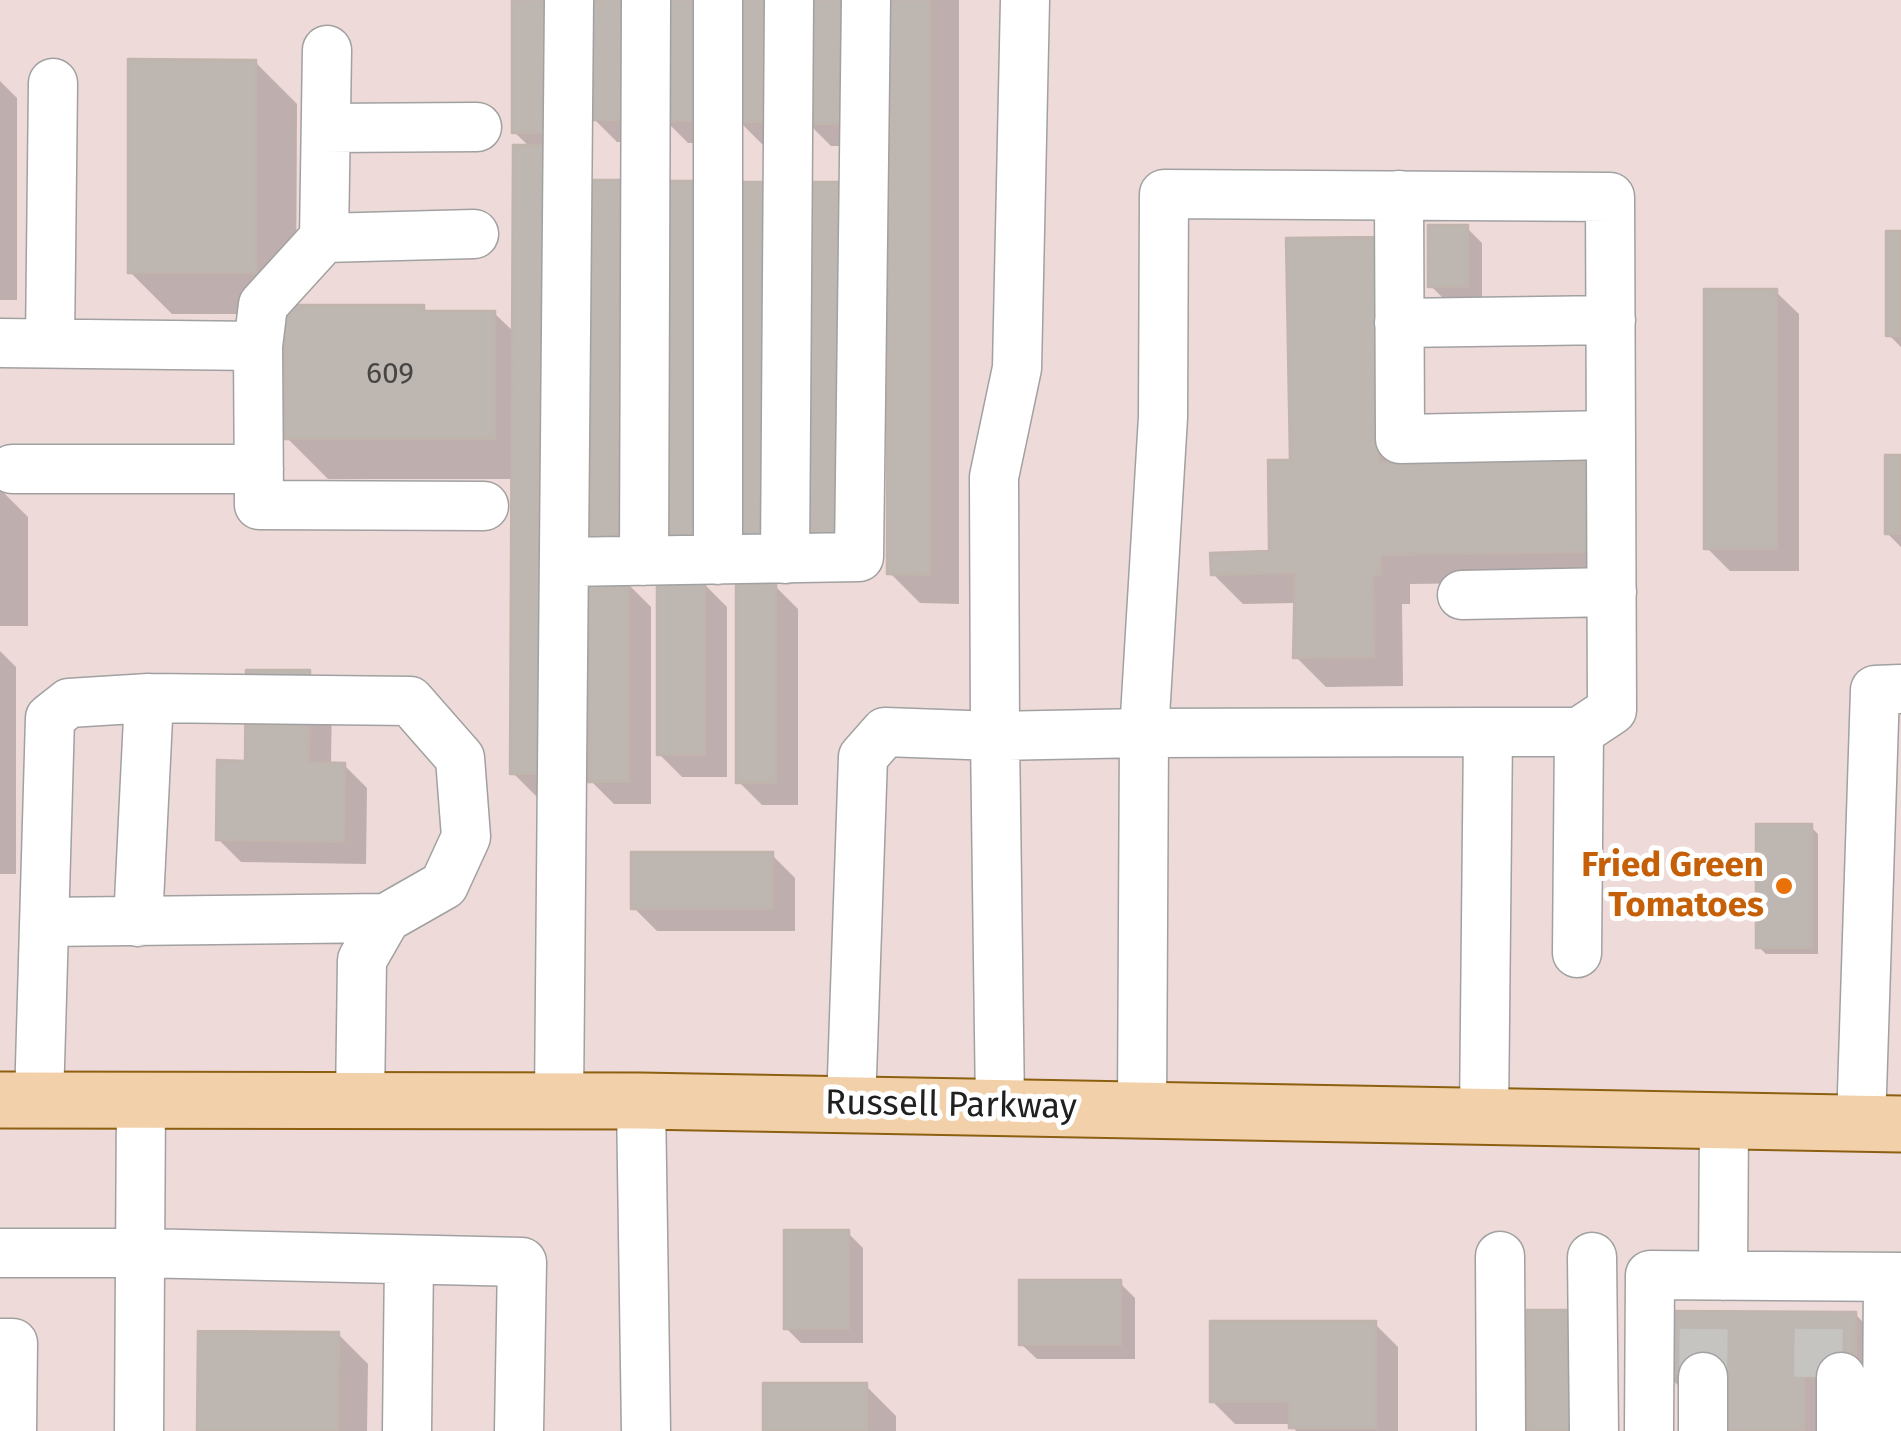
<!DOCTYPE html>
<style>
body{margin:0}
canvas{display:block;background:#f0ede8}
</style>
<canvas width="1901" height="1431"></canvas>
<script>
const c = document.querySelector('canvas').getContext('2d');
c.lineJoin = 'round';
function paint(path, color) { c.fillStyle = color; c.fill(path, 'evenodd'); }
const toPath = rows => new Path2D(rows.map(r => 'M' + r).join(''));
function trace(path, color, width, dash) { c.strokeStyle = color; c.lineWidth = width; c.lineCap = dash ? 'butt' : 'round'; c.setLineDash(dash || []); c.stroke(path); }
function drawText(font, color, halo, rows, align = 'center') {
  c.font = font + ' "Fira Sans",sans-serif'; c.lineWidth = 10; c.setLineDash([]); c.textBaseline = 'middle'; c.strokeStyle = halo; c.fillStyle = color; for (const [text, x, y, turn = 0] of rows) {
    c.save(); c.translate(x, y); c.rotate((+turn || 0) * Math.PI / 180); c.textAlign = isNaN(turn) ? turn : align; if (halo) c.strokeText(text, 0, 0); c.fillText(text, 0, 0); c.restore();
  }
}
const commercial = toPath([
 [0,0,1901,0,1901,1431,0,1431]
]);
const shadow = toPath([
 [514,0,574,0,543,803,513,773,514,479,328,479,287,438,287,314,172,314,130,272,255,62,297,104,296,307,423,307,429,313,494,313,515,333,530,147,514,132],
 [594,0,652,142,617,142,594,119],
 [665,0,724,143,688,143,665,120],
 [738,0,795,144,762,144,739,121],
 [808,0,872,146,831,146,808,123],
 [890,0,959,0,959,604,920,603,890,573],
 [0,81,17,98,17,300,0,300],
 [1467,228,1482,243,1482,301,1446,301,1431,286],
 [1901,234,1901,347,1889,335],
 [1374,240,1404,269,1407,466,1592,463,1623,581,1410,584,1410,604,1402,604,1403,686,1326,687,1296,657,1295,603,1243,604,1213,574,1272,554,1293,462],
 [1776,292,1799,314,1799,571,1730,571,1707,548],
 [1901,458,1901,547,1887,533],
 [0,489,28,517,28,626,0,626],
 [628,584,651,607,651,804,614,804,591,781],
 [704,584,727,607,727,777,682,777,659,754],
 [775,586,798,609,798,805,762,805,739,782],
 [0,651,16,667,16,874,0,874],
 [309,673,332,696,331,765,344,765,367,788,366,864,241,862,218,839,248,764],
 [1811,827,1818,834,1818,954,1766,954,1759,947],
 [772,855,795,878,795,931,657,931,634,908],
 [848,1233,863,1248,863,1343,801,1343,786,1328],
 [1120,1283,1135,1298,1135,1359,1037,1359,1021,1344],
 [1855,1314,1878,1337,1878,1400,1826,1431,1722,1431,1669,1376],
 [1375,1324,1398,1347,1398,1431,1296,1431,1292,1424,1235,1424,1212,1401],
 [338,1334,368,1364,367,1431,200,1431],
 [866,1386,896,1416,896,1431,765,1431]
]);
const building = toPath([
 [512,0,552,0,552,133,512,133,512,0],
 [592,0,630,0,630,120,592,120,592,0],
 [662,0,703,0,703,121,662,121,662,0],
 [736,0,773,0,773,122,736,122,736,0],
 [806,0,850,0,850,124,806,124,806,0],
 [888,0,930,0,930,575,887,574,888,0],
 [128,59,256,60,256,273,128,273,128,59],
 [513,145,552,145,549,774,510,774,513,145],
 [590,180,630,180,630,540,590,540,590,180],
 [663,181,701,181,700,542,662,542,663,181],
 [733,182,772,182,772,542,733,542,733,182],
 [804,182,844,182,844,541,804,541,804,182],
 [1428,225,1468,225,1468,287,1428,287,1428,225],
 [1886,231,1901,231,1901,336,1886,336,1886,231],
 [1375,237,1379,463,1593,460,1594,552,1381,555,1381,575,1373,575,1374,657,1293,658,1295,573,1211,575,1210,553,1269,551,1268,460,1290,460,1286,238,1375,237],
 [1704,289,1777,289,1777,549,1704,549,1704,289],
 [284,305,424,305,424,311,495,311,495,439,284,439,284,305],
 [1885,455,1901,455,1901,534,1885,534,1885,455],
 [588,581,629,581,629,782,588,782,588,581],
 [657,581,705,581,705,755,657,755,657,581],
 [736,583,776,583,776,783,736,783,736,583],
 [246,670,310,670,309,762,345,763,344,842,216,840,217,760,245,761,246,670],
 [1756,824,1812,824,1812,948,1756,948,1756,824],
 [631,852,773,852,773,909,631,909,631,852],
 [784,1230,849,1230,849,1329,784,1329,784,1230],
 [1019,1280,1121,1280,1121,1345,1019,1345,1019,1280],
 [1527,1310,1580,1310,1580,1431,1527,1431,1527,1310],
 [1666,1311,1856,1312,1856,1378,1805,1377,1804,1431,1719,1431,1720,1377,1666,1377,1666,1311],
 [1210,1321,1376,1321,1376,1428,1289,1428,1289,1402,1210,1402,1210,1321],
 [198,1331,339,1332,338,1431,197,1431,198,1331],
 [763,1383,867,1383,867,1431,763,1431,763,1383]
]);
const minorTunnel = toPath([
 [1703,1377,1704,1311],
 [1818,1377,1819,1311]
]);
const minor = toPath([
 [326,128,477,127],
 [1399,195,1400,439,1611,435],
 [324,238,327,50],
 [1399,323,1611,320],
 [0,343,258,346,259,505,484,506],
 [50,343,53,83],
 [258,346,263,305,324,238,474,234],
 [12,469,259,469],
 [785,559,789,0],
 [718,560,718,0],
 [644,561,646,0],
 [564,562,859,557,866,0],
 [1462,595,1612,592],
 [1488,732,1579,732,1577,953],
 [44,922,386,918],
 [138,922,149,698],
 [39,1100,50,718,69,703,149,698,410,701,460,758,466,837,444,885,386,918,362,960,360,1101],
 [559,1101,569,0],
 [641,1101,646,1431],
 [851,1105,863,757,885,732,995,736,994,477,1017,368,1025,0],
 [1000,1107,995,736,1144,733,1163,417,1164,194,1610,197,1612,710,1579,732],
 [1142,1110,1144,733,1488,732,1484,1116],
 [1861,1123,1875,690,1901,689],
 [0,1253,140,1253,522,1262,519,1431],
 [1500,1256,1501,1431],
 [1592,1257,1594,1431],
 [1723,1276,1724,1120],
 [0,1343,13,1343,12,1431],
 [139,1431,141,1101],
 [407,1431,409,1260],
 [1649,1431,1650,1275,1901,1277],
 [1703,1431,1703,1377],
 [1841,1431,1841,1377],
 [1887,1431,1888,1277]
]);
const major = toPath([
 [0,1100,641,1101,1901,1124]
]);
const markers = [
 [1784,886,10,"#e8710a"]
];
const numberNames = [
 ["609",390,375]
];
const foodNames = [
 ["Fried Green",1764,866],
 ["Tomatoes",1764,906]
];
const streetNames = [
 ["Russell Parkway",951,1106,1]
];
paint(commercial, '#eedad9');
paint(shadow, '#0003');
paint(building, '#bdb6b1');
trace(building, '#c0b4ac', 2.5);
trace(minorTunnel, '#c6c4c0', 48, [48, 24]);
trace(minor, '#a1a1a1', 51);
trace(major, '#8c6010', 59);
trace(minor, '#fff', 48);
trace(major, '#f2d1aa', 55);
for (const [x, y, r, color] of markers) { const dot = new Path2D(); dot.arc(x, y, r, 0, 2 * Math.PI); c.fillStyle = color; c.fill(dot); trace(dot, '#fff', 4); }
drawText('30px', '#474644', null, numberNames);
drawText('bold 35px', '#c56008', '#fff', foodNames, 'right');
drawText('35px', '#202020', '#fff', streetNames);
</script>
